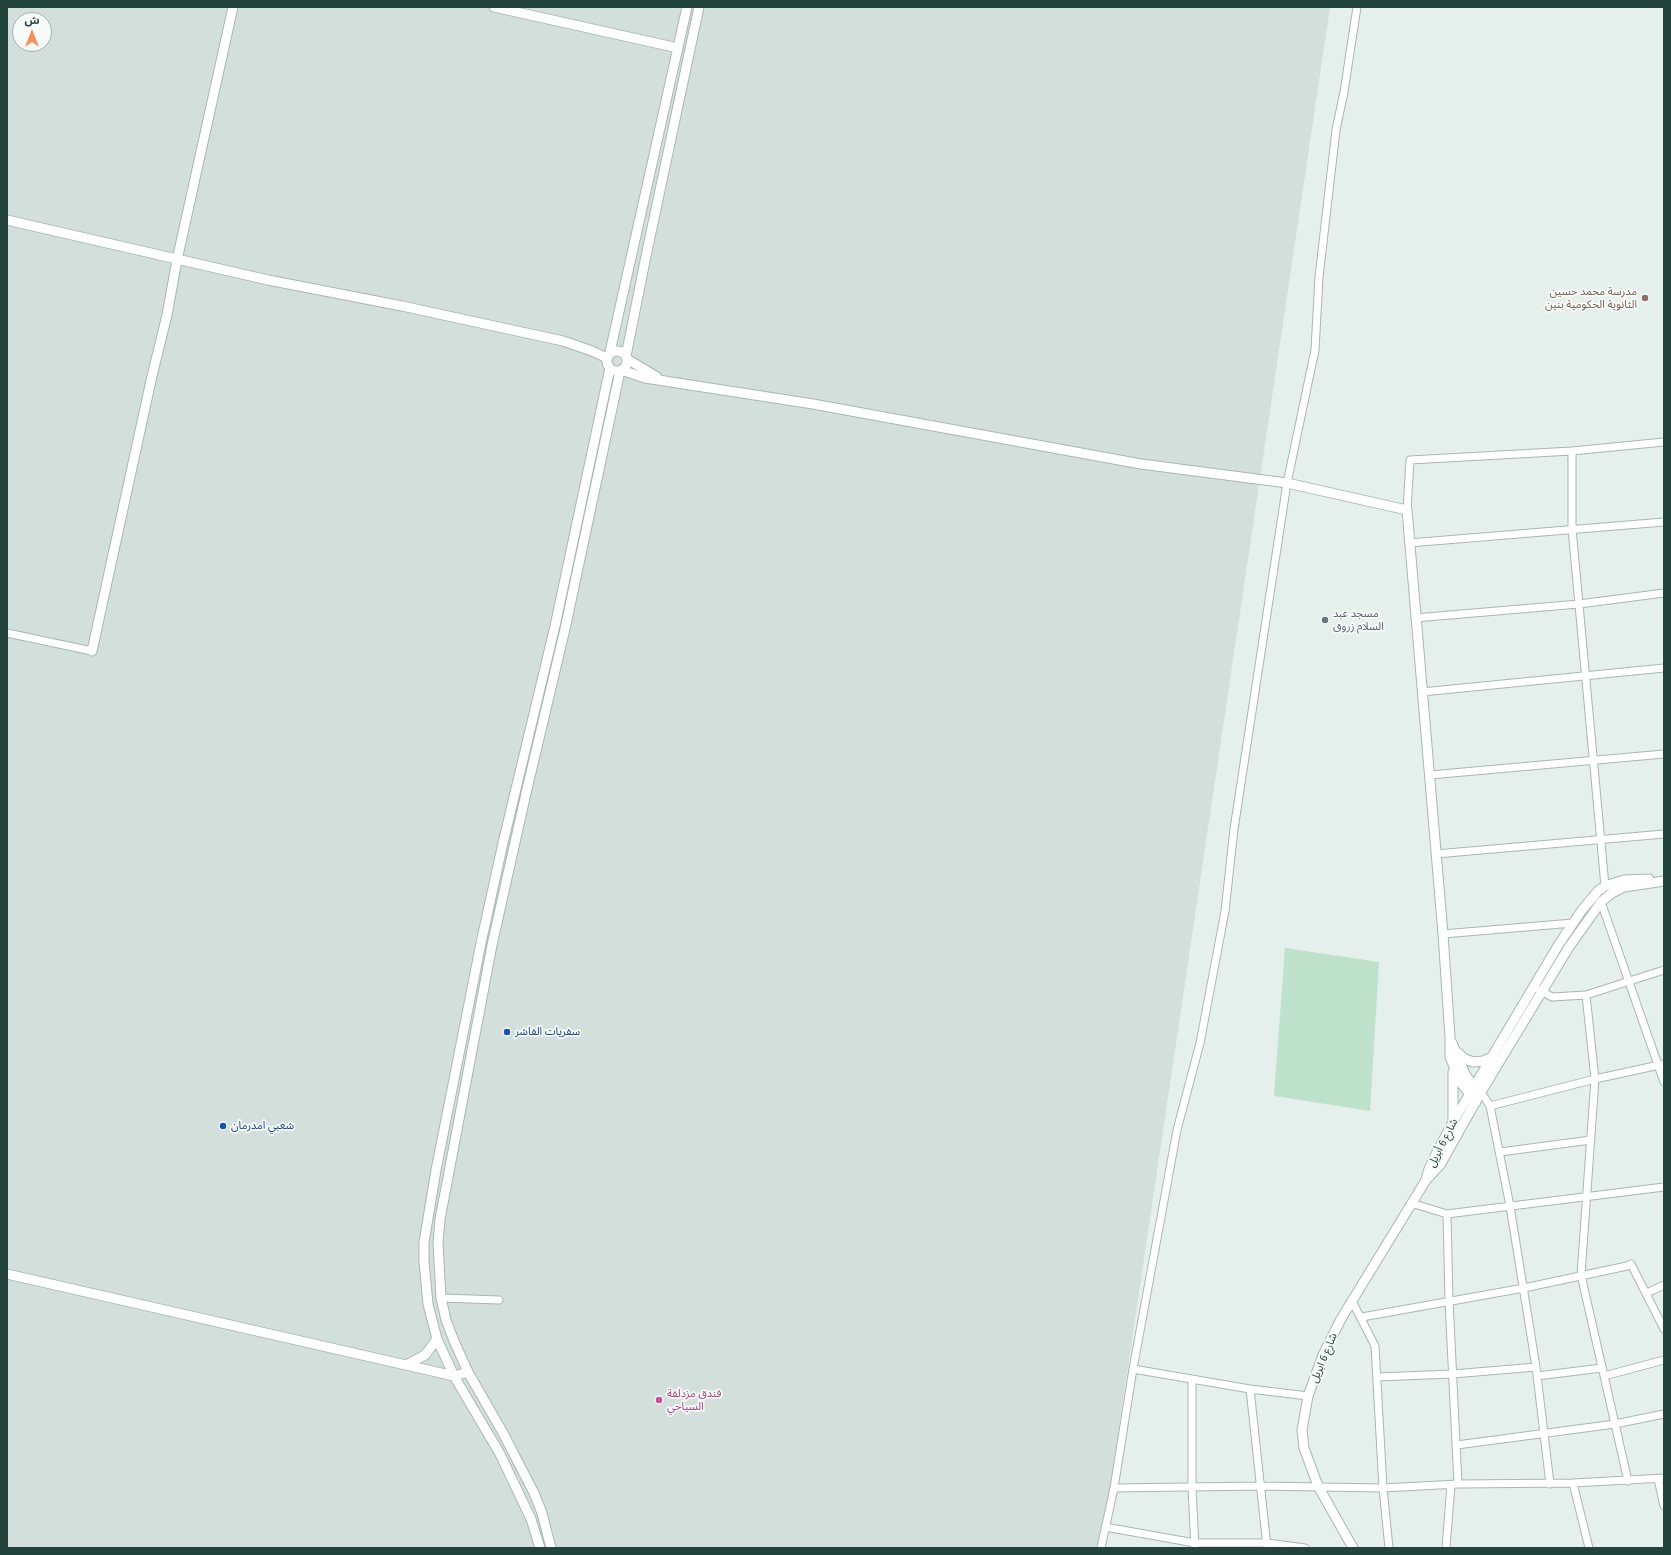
<!DOCTYPE html>
<meta charset="utf-8">
<style>
body{margin:0}
#map{position:relative;width:1671px;height:1555px;overflow:hidden;background:#e5efec;font-family:"Fira Sans Condensed","Noto Sans Arabic",sans-serif}
canvas{display:block}
.frame{position:absolute;inset:0;border:8px solid #23433d;pointer-events:none}
.north{position:absolute;left:12px;top:12px;width:40px;height:40px;box-sizing:border-box;background:#f6fbf9;border:1px solid #a2b1ae;border-radius:50%;rotate:0deg;font-size:11px;font-weight:700;line-height:16px;text-align:center;color:#23433d}
.north::after{content:'';display:block;margin:auto;width:14px;height:18px;background:#f98f5a;clip-path:polygon(50% 0,100% 100%,50% 72%,0 100%)}
</style>
<div id="map">
<canvas width="1671" height="1555"></canvas>
<div class="frame"></div>
<div class="north">ش</div>
</div>
<script>
const c = document.querySelector('canvas').getContext('2d');
c.lineJoin = 'round';
function paint(path, color) { c.fillStyle = color; c.fill(path, 'evenodd'); }
const toPath = rows => new Path2D(rows.map(r => 'M' + r).join(''));
function trace(path, color, width, dash) { c.strokeStyle = color; c.lineWidth = width; c.lineCap = dash ? 'butt' : 'round'; c.setLineDash(dash || []); c.stroke(path); }
function drawText(font, color, halo, rows, align = 'center') {
  c.font = font + ' "Fira Sans Condensed","Noto Sans Arabic",sans-serif'; c.lineWidth = 3.5; c.setLineDash([]); c.textBaseline = 'middle'; c.strokeStyle = halo; c.fillStyle = color; for (const [text, x, y, turn = 0] of rows) {
    c.save(); c.translate(x, y); c.rotate((+turn || 0) * Math.PI / 180); c.textAlign = isNaN(turn) ? turn : align; if (halo) c.strokeText(text, 0, 0); c.fillText(text, 0, 0); c.restore();
  }
}
const built = toPath([
 [7,7,1330,7,1101,1548,7,1548],
 [20,20,44,20,44,44,20,44]
]);
const green = toPath([
 [1285,948,1379,962,1370,1111,1274,1096]
]);
const minor = toPath([
 [1572,451,1572,529,1605,886],
 [1407,510,1410,460,1572,451,1664,442],
 [1409,543,1664,522],
 [1415,618,1579,604,1664,593],
 [7,633,92,651],
 [1422,692,1664,668],
 [1430,775,1664,754],
 [1436,854,1664,834],
 [1601,902,1664,1082],
 [1443,934,1573,923],
 [1534,987,1552,997,1586,995,1664,970],
 [1586,995,1595,1079,1581,1275,1628,1481],
 [1481,1092,1490,1106,1510,1206,1536,1367,1550,1484],
 [1490,1106,1595,1079,1664,1064],
 [1500,1152,1591,1140],
 [1411,1203,1447,1214,1664,1187],
 [1447,1214,1449,1301,1458,1484],
 [1647,1293,1664,1285],
 [441,1298,499,1300],
 [1352,1301,1375,1346,1383,1488,1389,1548],
 [1362,1317,1524,1288,1627,1266,1631,1264,1664,1329],
 [1133,1369,1250,1389,1308,1396],
 [1537,1376,1602,1368],
 [1604,1376,1664,1360],
 [1377,1377,1453,1374,1536,1367],
 [1192,1379,1192,1488,1195,1548],
 [1250,1389,1267,1547],
 [1457,1445,1615,1424,1664,1414],
 [1658,1479,1664,1506],
 [1573,1483,1589,1548],
 [1114,1488,1260,1486,1383,1488,1458,1484,1573,1483,1664,1478],
 [1105,1527,1195,1543,1267,1543,1305,1548],
 [1101,1548,1114,1488,1133,1369,1177,1130,1200,1043,1225,911,1234,829,1287,483,1315,350,1319,277,1336,130,1344,92,1357,7],
 [1446,1548,1451,1485]
]);
const tertiary = toPath([
 [494,7,678,48],
 [7,220,268,280,402,306,563,341,592,351,607,358],
 '607 361a10 10 0 1 1 20 0a10 10 0 1 1-20 0Z',
 [610,352,687,7],
 [626,356,646,256,699,7],
 [627,359,657,377],
 [621,370,645,378,813,404,1141,464,1287,483,1407,510,1443,934,1450,1037,1450,1057,1461,1083,1476,1102],
 [92,651,152,376,167,315,177,260,233,7],
 [1452,1043,1465,1074,1474,1087,1478,1090],
 [1456,1051,1465,1059,1473,1062,1483,1061,1492,1057],
 [1453,1121,1453,1072],
 [1426,1179,1429,1169,1437,1152,1453,1122,1559,944,1582,910,1598,891,1605,886,1624,880,1649,879],
 [7,1274,454,1376,468,1372],
 [406,1365,425,1355,437,1339],
 [540,1548,531,1519,500,1454,454,1376,437,1339,428,1304,424,1262,424,1242,436,1170,481,943,503,843,555,626,610,368],
 [551,1548,542,1513,534,1493,503,1433,468,1372,454,1341,446,1320,441,1298,438,1243,440,1219,449,1172,492,945,527,789,565,629,620,371],
 [1353,1548,1318,1486,1304,1448,1302,1430,1308,1396,1323,1355,1341,1319,1426,1180,1440,1165,1481,1092,1569,947,1601,902,1612,893,1624,887,1664,881]
]);
const markers = [
 [1645,298,4,"#8d6e63"],
 [1325,620,4,"#6b7280"],
 [507,1032,4,"#1a4fb4"],
 [223,1126,4,"#1a4fb4"],
 [659,1400,4,"#d1479c"]
];
const educationNames = [
 ["مدرسة محمد حسين",1637,292],
 ["الثانوية الحكومية بنين",1637,305]
];
const worshipNames = [
 ["مسجد عبد",1333,614],
 ["السلام زروق",1333,627]
];
const transitNames = [
 ["سفريات الفاشر",515,1032],
 ["شعبي امدرمان",231,1126]
];
const streetNames = [
 ["شارع 6 أبريل",1443,1143,-63],
 ["شارع 6 ابريل",1324,1358,-67]
];
const hotelNames = [
 ["فندق مزدلفة",667,1394],
 ["السياحي",667,1407]
];
paint(built, '#d3dfdb');
paint(green, '#bde1ca');
trace(minor, '#a7b8b4', 9);
trace(tertiary, '#a7b8b4', 11);
trace(minor, '#fff', 7);
trace(tertiary, '#fff', 9);
for (const [x, y, r, color] of markers) { const dot = new Path2D(); dot.arc(x, y, r, 0, 2 * Math.PI); c.fillStyle = color; c.fill(dot); trace(dot, '#f6fbf9', 1.5); }
drawText('11px', '#785e54', '#f6fbf9', educationNames, 'right');
drawText('11px', '#5b616d', '#f6fbf9', worshipNames, 'left');
drawText('11px', '#164399', '#f6fbf9', transitNames, 'left');
drawText('11px', '#23433d', '#f6fbf9', streetNames);
drawText('11px', '#b23c85', '#f6fbf9', hotelNames, 'left');
</script>
